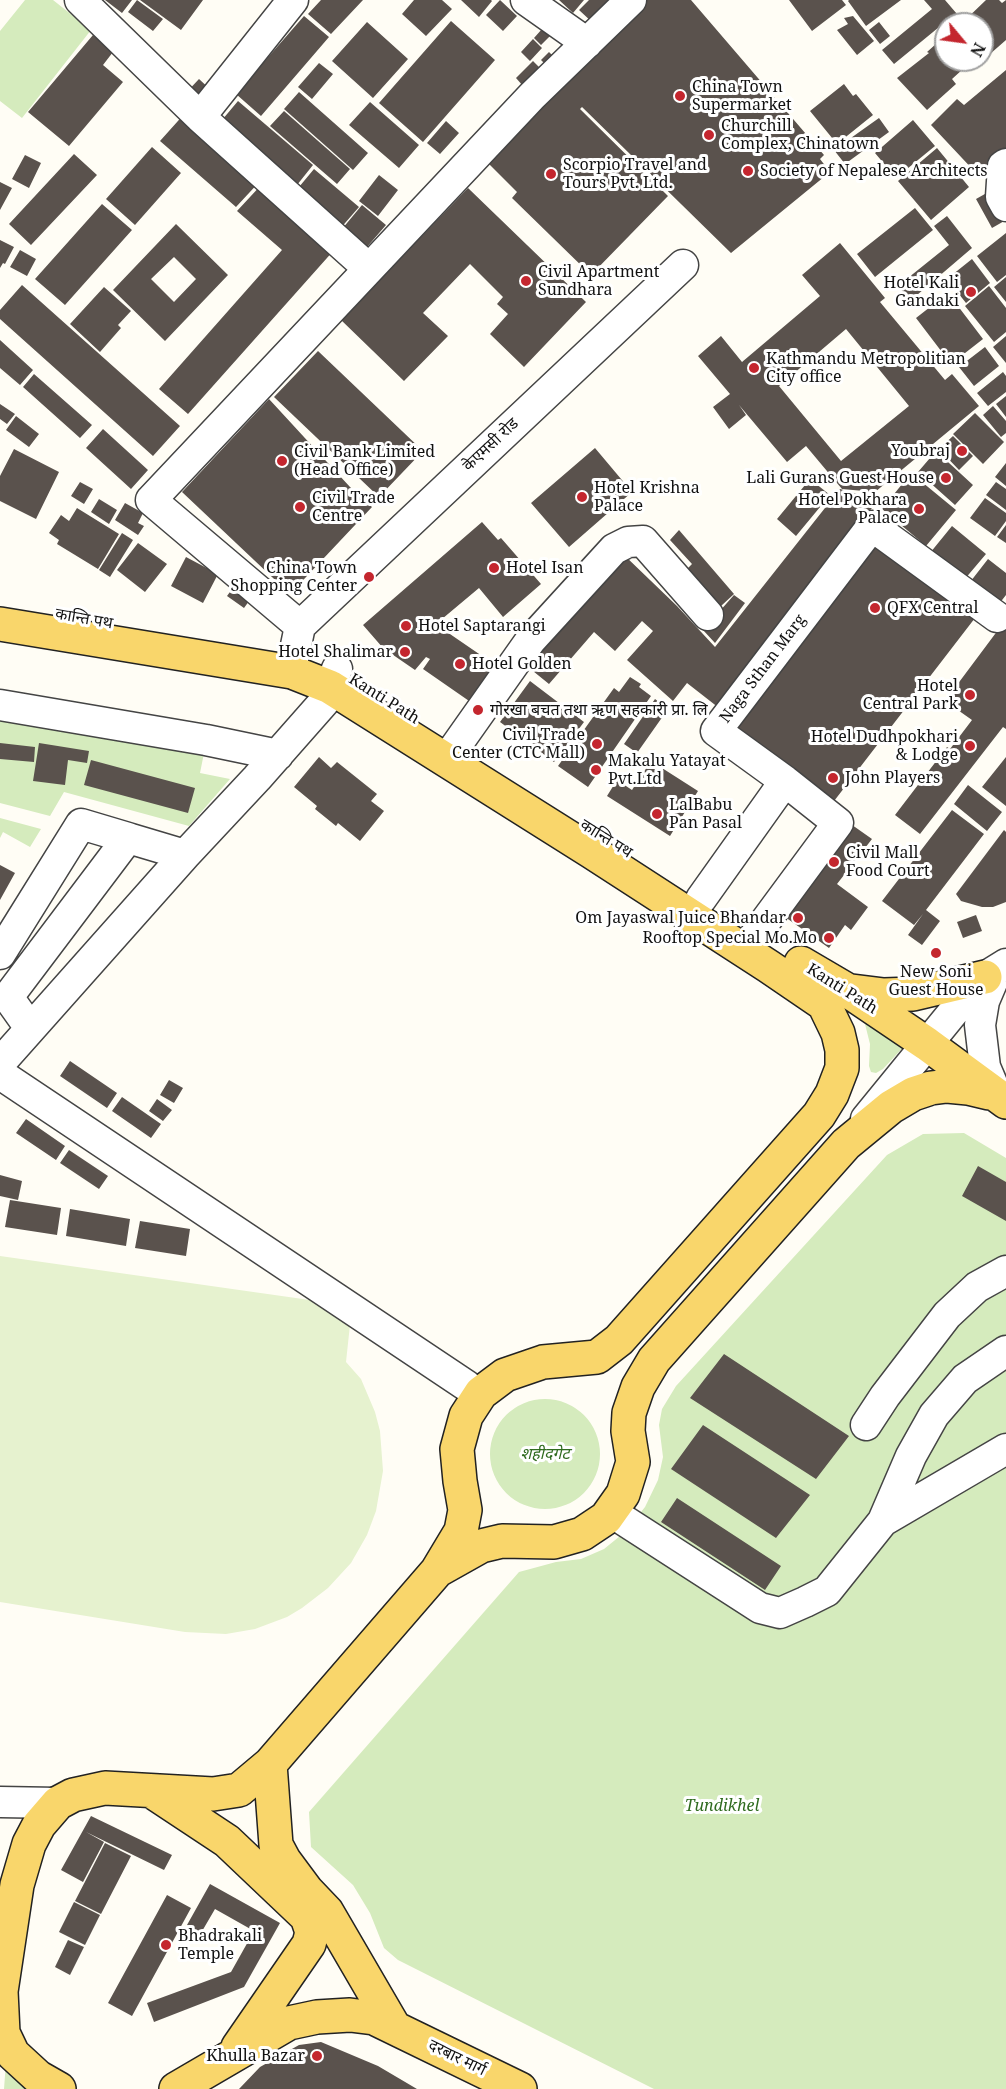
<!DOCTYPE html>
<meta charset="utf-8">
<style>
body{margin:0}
#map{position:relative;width:1006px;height:2089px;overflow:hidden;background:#fffdf5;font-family:"Noto Serif",serif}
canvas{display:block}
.north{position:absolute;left:934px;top:12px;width:60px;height:60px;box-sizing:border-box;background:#fff;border:2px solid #a0a0a0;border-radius:50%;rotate:119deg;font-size:16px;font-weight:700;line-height:24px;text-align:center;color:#111}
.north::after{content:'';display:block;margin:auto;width:21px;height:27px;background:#c4262e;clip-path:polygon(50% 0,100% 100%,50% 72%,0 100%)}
</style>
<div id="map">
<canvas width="1006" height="2089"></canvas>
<div class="north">N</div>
</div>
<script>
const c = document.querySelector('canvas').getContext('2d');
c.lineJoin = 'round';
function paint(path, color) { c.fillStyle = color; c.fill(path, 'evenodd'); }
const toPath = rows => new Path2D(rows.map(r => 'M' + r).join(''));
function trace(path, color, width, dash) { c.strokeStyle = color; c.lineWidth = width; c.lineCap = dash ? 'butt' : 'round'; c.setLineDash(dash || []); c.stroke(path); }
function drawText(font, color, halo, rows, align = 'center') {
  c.font = font + ' "Noto Serif","Noto Sans Devanagari",serif'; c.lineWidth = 6; c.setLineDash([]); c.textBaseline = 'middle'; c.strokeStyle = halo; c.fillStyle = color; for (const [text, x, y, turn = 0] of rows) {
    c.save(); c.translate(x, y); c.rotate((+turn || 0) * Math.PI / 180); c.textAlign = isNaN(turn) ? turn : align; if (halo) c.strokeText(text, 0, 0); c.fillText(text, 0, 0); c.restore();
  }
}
const green = toPath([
 [25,0,53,0,91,30,22,118,0,101,0,31],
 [0,715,204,753,200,773,230,779,189,826,64,792,50,816,0,803],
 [0,818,41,829,30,847,3,832,0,838],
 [861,1016,909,1041,883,1069,876,1073,871,1072,869,1066,870,1044,865,1024],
 [964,1133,1006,1158,1006,2089,654,2089,398,1960,384,1948,370,1913,353,1885,311,1847,309,1812,519,1572,556,1562,581,1559,604,1549,625,1532,645,1507,658,1480,663,1457,659,1425,662,1409,676,1386,887,1155,923,1134],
 '490 1454a55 55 0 1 1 110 0a55 55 0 1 1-110 0Z',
 [6,2062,32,2089,4,2089]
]);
const pitch = toPath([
 [0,1256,352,1306,346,1362,361,1379,375,1412,380,1431,383,1471,376,1511,367,1535,351,1563,328,1588,302,1608,287,1617,255,1629,226,1634,185,1632,0,1602]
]);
const building = toPath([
 [105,0,132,0,122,13],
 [137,0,163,19,153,31,128,12],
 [140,0,203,0,181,30],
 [321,0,363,0,331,34,308,14],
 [414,0,442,0,452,9,426,36,402,14],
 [461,0,491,0,492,1,479,17],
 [500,0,517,16,503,31,486,15],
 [559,0,584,0,573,13],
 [589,0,615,0,593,23,579,10],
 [646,0,691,0,824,155,820,159,830,172,731,253,582,107,580,109,668,196,591,275,512,198,517,192,486,161],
 [789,0,842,0,846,5,812,31],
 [849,0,901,0,866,26,848,1],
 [924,0,945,0,957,14,945,25,944,23,894,64,882,50,932,9],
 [986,0,999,0,1002,3,1006,0,1006,40,982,61,982,24,961,24],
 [304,16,329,37,261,116,236,94],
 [853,16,874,41,857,55,837,30,848,24,844,18],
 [451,21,495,60,423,142,379,103],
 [367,22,408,59,373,98,332,61],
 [879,22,890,36,880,44,869,30],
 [542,29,550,36,541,45,534,38],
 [93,35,113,52,103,65,123,82,69,146,28,112],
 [946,35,946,60,973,60,952,79,956,84,927,110,897,78,929,53,927,52],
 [533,39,542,48,530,61,521,52],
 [549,52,557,60,549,68,541,60],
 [533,61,540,68,523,86,516,78],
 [319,63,333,74,312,99,298,87],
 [1006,70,1006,152,977,174,931,125,957,99,964,105],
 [199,79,213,92,199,108,184,95],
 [844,84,853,96,856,94,873,115,837,144,810,111],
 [299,92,368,153,353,170,284,109],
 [238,101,313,165,293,190,217,126],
 [370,102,419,145,399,168,349,125],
 [284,111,350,169,337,184,270,126],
 [186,112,262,179,236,207,160,141],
 [879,118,889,132,845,164,834,150],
 [913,120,935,146,896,178,875,153],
 [446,121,459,133,440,154,427,143],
 [152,147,181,173,135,225,106,199],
 [937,148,969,187,931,220,898,181],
 [74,154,97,175,31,245,9,224],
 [25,155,41,163,29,188,12,179],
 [314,169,359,207,339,230,294,193],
 [379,175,398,190,378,216,359,201],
 [0,182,12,188,0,210],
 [263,183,335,249,188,414,159,389,282,250,237,211],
 [468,188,586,302,524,367,490,334,508,314,497,304,503,297,470,264,423,313,448,336,404,381,341,320],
 [992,190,1006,220,992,228,976,199],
 [102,204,132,230,65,305,35,279],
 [362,205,386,225,361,254,342,229],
 [915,208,933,230,875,277,857,254],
 [947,216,972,248,910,301,898,286,949,245,934,226],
 [176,224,228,275,165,341,113,290],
 [174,257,196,279,174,302,151,279],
 [1006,233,1006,275,997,282,977,256],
 [0,240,14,247,5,264,3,263,0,268],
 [840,243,885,298,880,302,945,380,952,374,979,406,875,492,842,489,806,446,787,462,739,405,746,415,729,429,713,407,730,394,698,356,721,336,742,362,820,296,802,275],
 [846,329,909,406,841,461,779,386],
 [20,250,36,259,27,276,10,267],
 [972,259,990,283,966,303,947,279],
 [1006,277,1006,302,994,287],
 [22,285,180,426,153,456,0,319,0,310],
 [989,286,1006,308,1006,332,994,342,965,306],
 [104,287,131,311,118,325,121,328,100,352,70,324],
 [948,293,983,339,951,364,916,318],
 [1006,336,1006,363,993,347],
 [0,340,33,370,20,385,0,368],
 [985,347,999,366,974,386,959,367],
 [318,351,423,451,379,497,274,397],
 [1003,372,1006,376,1006,392,988,406,977,393],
 [34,374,92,425,80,438,23,387],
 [1006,396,1006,417,996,404],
 [269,399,350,487,372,507,290,594,182,492],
 [0,404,15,414,7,424,0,419],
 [993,406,1006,421,1006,433,1001,437,983,415],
 [975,413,1004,442,983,464,953,434],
 [16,416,39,434,29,447,6,430],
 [103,429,148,470,131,489,86,448],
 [953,436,973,456,959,470,939,449],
 [595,448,632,492,569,547,531,503],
 [14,449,59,472,36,519,0,501,0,476],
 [936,451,973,485,955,505,918,472],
 [1006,463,1006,486,995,477],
 [911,473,956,510,926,546,882,509],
 [810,479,830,495,796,536,777,519],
 [80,482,93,489,84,504,71,496],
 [996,482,1006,489,1006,510,986,495],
 [840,489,878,500,719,708,687,683,673,701,627,660,653,631,642,621,615,651,594,632,549,684,528,667,623,554,677,606,715,647],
 [985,498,1006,513,1006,521,995,536,970,518],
 [99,499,117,510,109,524,91,512],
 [125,503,143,513,138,523,144,526,138,535,115,520],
 [77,508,119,534,98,569,57,544,59,540,49,533,61,515,69,521],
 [482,522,498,540,501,538,541,584,503,617,479,588,442,619,450,628,447,632,501,669,472,703,423,669,430,659,426,657,415,670,383,648,363,625],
 [1006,525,1006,543,997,537],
 [952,526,986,554,964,580,930,553],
 [679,530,734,594,721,606,687,569,692,564,670,540],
 [122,533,133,540,110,577,99,570],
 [870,537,975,618,831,805,727,724],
 [138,543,167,564,145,592,117,570],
 [186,557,218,574,203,603,171,586],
 [988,559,1006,573,1006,595,995,609,967,586],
 [235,585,252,597,244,608,227,596],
 [734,595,745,603,715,643,703,630],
 [1001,626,1006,631,1006,729,1003,727,920,834,895,815,947,747,950,749,972,720,945,701],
 [630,677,641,684,639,687,651,696,588,787,558,766,614,688,619,692],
 [530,681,584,722,554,762,500,722],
 [655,699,668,709,637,753,624,744],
 [0,743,35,747,34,762,0,759],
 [39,743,89,751,87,763,68,760,65,785,33,781],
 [319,757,331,768,337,762,377,794,371,801,384,811,360,841,338,823,336,826,315,809,317,806,294,787],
 [1006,757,1006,806,982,787],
 [91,760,195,788,188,813,84,785],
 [651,761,698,791,670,836,607,796,617,780,632,790],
 [968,785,1002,812,987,831,954,804],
 [952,810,984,834,926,910,940,921,922,945,908,935,923,914,914,925,882,901],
 [845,820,872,839,837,884,868,907,851,930,845,925,829,948,778,912],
 [1004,830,1006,832,1006,902,993,907,982,907,961,901,956,894],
 [0,865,15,873,0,900],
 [976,915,982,931,963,938,957,922],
 [70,1061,117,1093,107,1108,60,1076],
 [169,1080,183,1088,174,1103,160,1095],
 [122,1097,161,1124,151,1138,112,1111],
 [157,1099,172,1110,163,1121,149,1111],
 [26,1119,65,1146,56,1160,16,1133],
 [69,1150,108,1176,99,1189,60,1163],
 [978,1166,1006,1182,1006,1221,962,1196],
 [0,1175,22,1181,18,1200,0,1196],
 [10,1200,61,1208,57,1235,5,1227],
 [70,1209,130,1219,126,1246,66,1236],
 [140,1221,190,1229,186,1256,135,1248],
 [724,1354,849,1436,816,1479,690,1398],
 [703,1425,810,1495,776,1538,671,1469],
 [677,1498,781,1566,765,1590,661,1522],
 [91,1816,172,1855,164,1870,86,1832,104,1842,83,1882,61,1870],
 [105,1843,131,1856,101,1914,75,1901],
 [210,1884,280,1923,244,1987,154,2022,147,2003,231,1972,254,1931,215,1909,201,1933,187,1925],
 [167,1895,191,1908,132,2016,108,2003],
 [74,1902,100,1915,85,1945,59,1932],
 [68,1940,84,1947,70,1975,55,1967],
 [321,2042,378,2066,417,2089,239,2089,260,2067,299,2045]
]);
const minor = toPath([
 [80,0,200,117,293,0],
 [526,0,587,43],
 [200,117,368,268],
 [1006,164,1003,166,1001,197,1006,206],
 [300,626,151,500,532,96,631,0],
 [300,626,683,265],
 [294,655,300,626],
 [0,705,206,740,278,755],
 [446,760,530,641,614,549,628,542,643,541,708,615],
 [701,899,785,781],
 [756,934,838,823,785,781,716,731,872,526,997,617],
 [0,954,81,824,128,838],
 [996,973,984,1001,980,1025,985,1067,997,1095],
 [30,1028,8,997,128,838,185,855],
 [0,1063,185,855,257,778,324,702,337,669],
 [0,1074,467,1386],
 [866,1119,968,994,985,977,1006,964],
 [866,1425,885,1396,947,1315,977,1287,1006,1271],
 [625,1521,760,1608,780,1613,805,1602,827,1591,883,1521,911,1456,934,1415,965,1379,1006,1351],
 [883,1521,1006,1449],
 [0,1802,58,1803]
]);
const major = toPath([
 [0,624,292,672,330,687,592,852,768,966,824,1004,838,1033,842,1050,842,1068,832,1094,819,1115,619,1340,597,1357,543,1362,505,1375,481,1393,466,1416,457,1449,460,1481,465,1510,461,1531,437,1571,270,1764,239,1790,213,1794,105,1788,73,1795,58,1803,39,1825,29,1844,17,1885,0,1998],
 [801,963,847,990,927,1044,1006,1102],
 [852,991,884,995,913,994,985,977],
 [440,1569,481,1546,502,1541,554,1542,582,1534,606,1518,623,1494,633,1462,628,1431,629,1413,638,1387,654,1360,846,1144,891,1107,913,1094,931,1088,947,1086,968,1088,989,1093],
 [270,1764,276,1845,284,1860,307,1891,327,1912,394,2027],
 [153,1792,227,1841,307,1917,312,1932,309,1944,238,2047],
 [1,1991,3,2033,13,2054,38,2077,59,2089],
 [176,2089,289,2023,317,2017,350,2015,374,2018,520,2089]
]);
const markers = [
 [680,96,6,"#c4262e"],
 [709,135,6,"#c4262e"],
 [748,171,6,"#c4262e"],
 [551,174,6,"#c4262e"],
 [526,281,6,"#c4262e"],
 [971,292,6,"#c4262e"],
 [754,368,6,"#c4262e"],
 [962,451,6,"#c4262e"],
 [282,461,6,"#c4262e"],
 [946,478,6,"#c4262e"],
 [582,497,6,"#c4262e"],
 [300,507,6,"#c4262e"],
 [919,509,6,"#c4262e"],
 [494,568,6,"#c4262e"],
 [369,577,6,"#c4262e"],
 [875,608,6,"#c4262e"],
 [406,626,6,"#c4262e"],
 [405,652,6,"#c4262e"],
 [460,664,6,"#c4262e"],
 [970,695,6,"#c4262e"],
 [478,710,6,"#c4262e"],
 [597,744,6,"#c4262e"],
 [970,746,6,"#c4262e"],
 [596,770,6,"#c4262e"],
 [833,778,6,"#c4262e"],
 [657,814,6,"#c4262e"],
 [834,862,6,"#c4262e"],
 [798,918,6,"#c4262e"],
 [829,938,6,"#c4262e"],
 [936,953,6,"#c4262e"],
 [166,1945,6,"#c4262e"],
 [317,2056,6,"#c4262e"]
];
const poiNames = [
 ["China Town",692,87],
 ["Supermarket",692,105],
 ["Churchill",721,126],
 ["Complex, Chinatown",721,144],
 ["Scorpio Travel and",563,165],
 ["Tours Pvt. Ltd.",563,183],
 ["Society of Nepalese Architects",760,171],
 ["Civil Apartment",538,272],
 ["Sundhara",538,290],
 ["Hotel Kali",959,283,"right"],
 ["Gandaki",959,301,"right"],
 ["Kathmandu Metropolitian",766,359],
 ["City office",766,377],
 ["Youbraj",950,451,"right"],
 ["Civil Bank Limited",294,452],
 ["(Head Office)",294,470],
 ["Lali Gurans Guest House",934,478,"right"],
 ["Hotel Krishna",594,488],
 ["Palace",594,506],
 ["Civil Trade",312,498],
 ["Centre",312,516],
 ["Hotel Pokhara",907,500,"right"],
 ["Palace",907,518,"right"],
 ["China Town",357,568,"right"],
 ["Shopping Center",357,586,"right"],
 ["Hotel Isan",506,568],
 ["QFX Central",887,608],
 ["Hotel Saptarangi",418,626],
 ["Hotel Shalimar",393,652,"right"],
 ["Hotel Golden",472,664],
 ["Hotel",958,686,"right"],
 ["Central Park",958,704,"right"],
 ["गोरखा बचत तथा ऋण सहकारी प्रा. लि",490,710],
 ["Civil Trade",585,735,"right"],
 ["Center (CTC Mall)",585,753,"right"],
 ["Hotel Dudhpokhari",958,737,"right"],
 ["& Lodge",958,755,"right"],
 ["Makalu Yatayat",608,761],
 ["Pvt.Ltd",608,779],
 ["John Players",845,778],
 ["LalBabu",669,805],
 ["Pan Pasal",669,823],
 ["Civil Mall",846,853],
 ["Food Court",846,871],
 ["Om Jayaswal Juice Bhandar",786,918,"right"],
 ["Rooftop Special Mo.Mo",817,938,"right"],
 ["New Soni",936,972,"center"],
 ["Guest House",936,990,"center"],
 ["Bhadrakali",178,1936],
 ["Temple",178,1954],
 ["Khulla Bazar",305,2056,"right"]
];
const streetNames = [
 ["केएमसी रोड",491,445,-43],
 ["कान्ति पथ",84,619,10],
 ["Naga Sthan Marg",763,669,-53],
 ["Kanti Path",384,699,32],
 ["कान्ति पथ",606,839,32],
 ["Kanti Path",842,989,32],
 ["दरबार मार्ग",457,2058,26]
];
const parkNames = [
 ["शहीदगेट",545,1454],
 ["Tundikhel",722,1806]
];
paint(green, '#d5ebbd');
paint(pitch, '#e6f2cf');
paint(building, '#5a524d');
trace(minor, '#444', 33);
trace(major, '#222', 36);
trace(minor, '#fff', 30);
trace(major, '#f9d66b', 33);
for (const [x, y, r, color] of markers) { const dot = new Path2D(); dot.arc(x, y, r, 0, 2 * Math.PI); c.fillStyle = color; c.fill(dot); trace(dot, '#fff', 2); }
drawText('16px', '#111', '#fff', poiNames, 'left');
drawText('16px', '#111', '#fff', streetNames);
drawText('italic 16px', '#2f6b1f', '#fff', parkNames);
</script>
